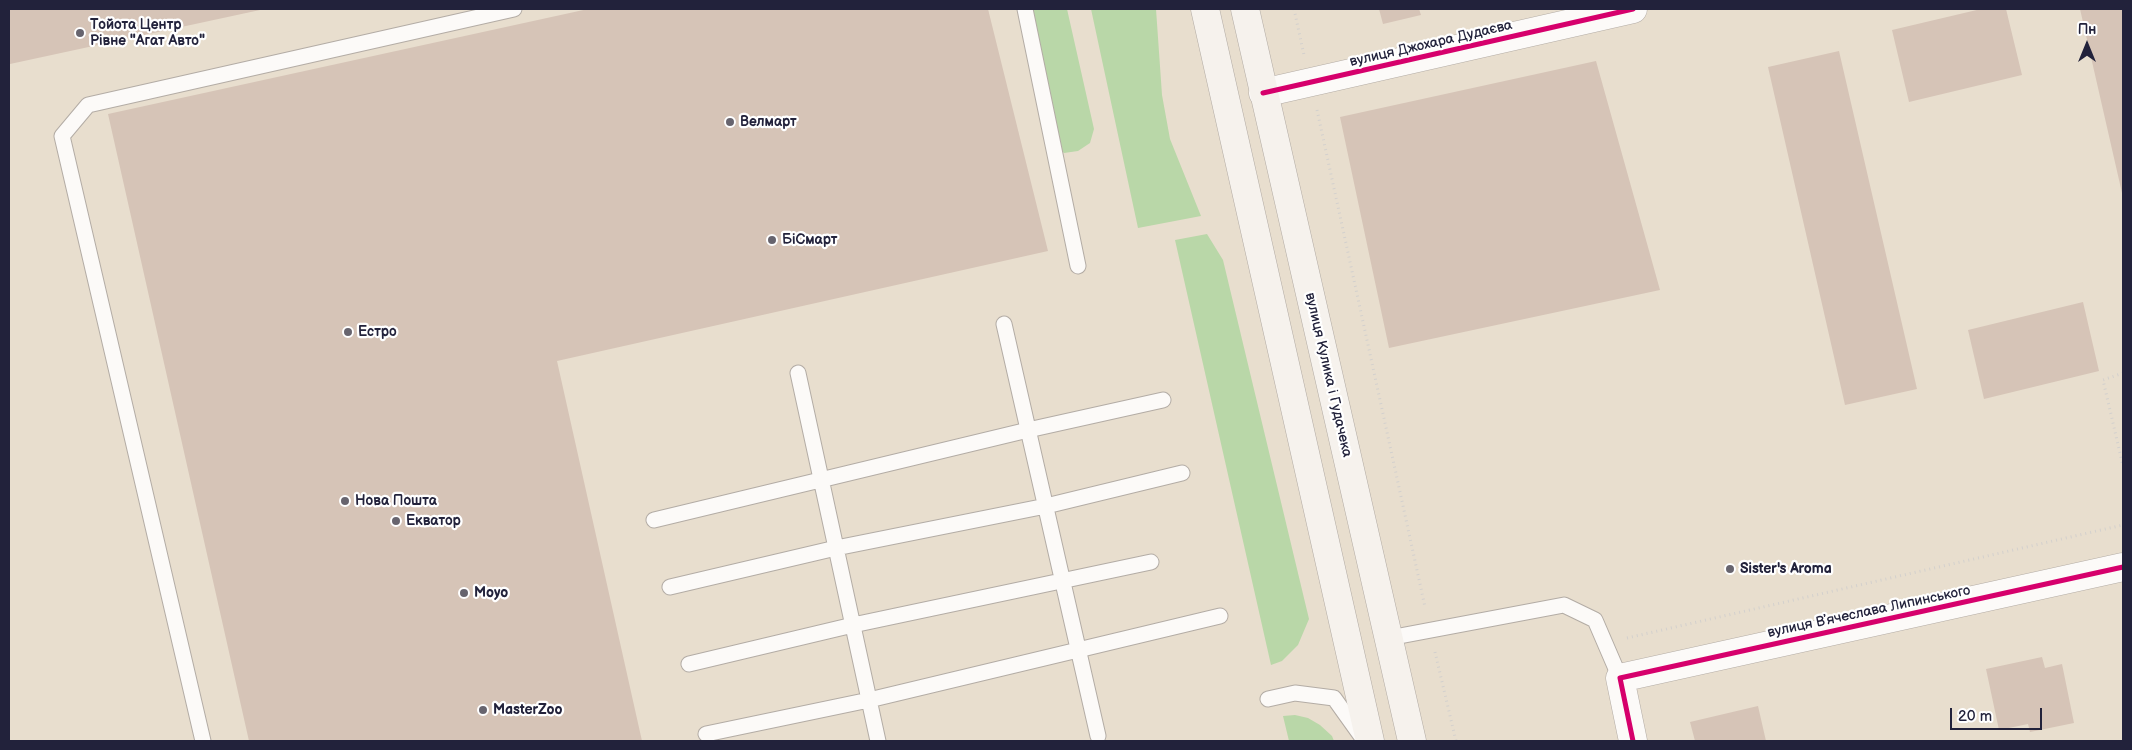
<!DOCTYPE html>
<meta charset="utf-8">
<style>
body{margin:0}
#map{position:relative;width:2132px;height:750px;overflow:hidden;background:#e8dece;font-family:"Balsamiq Sans",sans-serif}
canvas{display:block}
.frame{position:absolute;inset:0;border:10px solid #22223b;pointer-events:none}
.north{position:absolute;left:2062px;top:20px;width:50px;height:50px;-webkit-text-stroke:4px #fff;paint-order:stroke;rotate:0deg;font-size:14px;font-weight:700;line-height:20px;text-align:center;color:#22223b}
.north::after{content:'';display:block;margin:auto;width:18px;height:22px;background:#22223b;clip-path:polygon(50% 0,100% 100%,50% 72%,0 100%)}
.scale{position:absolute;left:1950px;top:708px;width:92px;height:22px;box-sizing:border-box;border:2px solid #22223b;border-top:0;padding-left:6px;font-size:15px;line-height:18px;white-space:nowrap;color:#22223b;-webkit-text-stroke:4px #fff;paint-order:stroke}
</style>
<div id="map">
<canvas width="2132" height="750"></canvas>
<div class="frame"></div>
<div class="north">Пн</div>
<div class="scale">20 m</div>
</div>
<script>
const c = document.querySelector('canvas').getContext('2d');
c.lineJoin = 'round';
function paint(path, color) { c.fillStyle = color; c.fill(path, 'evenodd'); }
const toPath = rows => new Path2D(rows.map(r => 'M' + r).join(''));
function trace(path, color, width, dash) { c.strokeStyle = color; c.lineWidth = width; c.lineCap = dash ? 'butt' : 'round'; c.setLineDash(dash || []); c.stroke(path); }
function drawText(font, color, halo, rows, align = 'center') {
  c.font = font + ' "Balsamiq Sans",sans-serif'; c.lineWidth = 4.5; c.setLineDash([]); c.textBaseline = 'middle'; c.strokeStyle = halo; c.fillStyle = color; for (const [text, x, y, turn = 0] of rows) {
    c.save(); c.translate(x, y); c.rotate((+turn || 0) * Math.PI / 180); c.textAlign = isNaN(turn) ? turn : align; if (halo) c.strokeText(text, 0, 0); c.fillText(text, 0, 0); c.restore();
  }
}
const green = toPath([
 [1029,9,1067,9,1094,129,1090,143,1078,151,1064,153,1053,143],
 [1091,9,1156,9,1162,95,1170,139,1201,216,1138,228],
 [1207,234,1223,260,1309,619,1298,645,1282,661,1271,665,1175,240],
 [1295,715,1308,718,1320,725,1332,736,1334,741,1289,741,1283,716]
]);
const building = toPath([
 [9,9,260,9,260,10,10,64],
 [588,9,988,9,1048,251,557,361,642,741,249,741,108,114],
 [1379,9,1419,9,1421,15,1383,24],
 [1981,9,2006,9,2022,75,1909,102,1892,30],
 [2080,9,2123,9,2123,192,2122,193],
 [1839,51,1917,389,1845,405,1768,67],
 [1596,61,1660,290,1389,348,1340,117],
 [2083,302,2099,371,1984,399,1968,330],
 [2042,657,2045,668,2062,664,2074,723,2030,732,2028,724,1999,730,1986,669],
 [1758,706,1766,741,1695,741,1690,722]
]);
const path = toPath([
 [1294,9,1304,55],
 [1317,110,1425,607],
 [2123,373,2103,380,2123,466],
 [1627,638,2123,525],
 [1435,652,1456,741]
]);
const service = toPath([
 [1025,9,1078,266],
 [1004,324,1098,736],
 [798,373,878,741],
 [654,520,1028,430,1163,400],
 [670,587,836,548,1046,506,1182,473],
 [1389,638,1564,605,1595,620,1620,678],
 [689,664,853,625,1151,562],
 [1268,699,1295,693,1334,698,1364,740],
 [706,734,869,700,1220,616],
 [203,741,62,136,88,105,514,9]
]);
const minor = toPath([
 [1263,93,1633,9],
 [1633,741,1620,678,2123,567]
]);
const secondary = toPath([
 [1205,9,1370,741],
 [1245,9,1412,741]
]);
const cycleway = toPath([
 [1263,93,1633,9],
 [1633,741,1620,678,2123,567]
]);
const markers = [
 [80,33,5,"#67646e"],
 [730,122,5,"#67646e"],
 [772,240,5,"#67646e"],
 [348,332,5,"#67646e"],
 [345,501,5,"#67646e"],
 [396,521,5,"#67646e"],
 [1730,569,5,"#67646e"],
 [464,593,5,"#67646e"],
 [483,710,5,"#67646e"]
];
const poiNames = [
 ["Тойота Центр",90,25],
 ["Рівне \"Агат Авто\"",90,41],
 ["Велмарт",740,122],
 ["БіСмарт",782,240],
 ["Естро",358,332],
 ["Нова Пошта",355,501],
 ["Екватор",406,521],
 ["Sister's Aroma",1740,569],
 ["Moyo",474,593],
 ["MasterZoo",493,710]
];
const streetNames = [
 ["вулиця Джохара Дудаєва",1431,44,-13],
 ["вулиця Кулика і Гудачека",1328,375,77],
 ["вулиця Вʼячеслава Липинського",1869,612,-12]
];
paint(green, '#b9d7a8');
paint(building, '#d6c4b7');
trace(service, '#b3aca5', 17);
trace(minor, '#b3aca5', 29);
trace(secondary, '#b3aca5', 29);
trace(path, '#d3d0cd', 3, [1, 4]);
trace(service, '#fcfaf8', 15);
trace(minor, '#fcfaf8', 28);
trace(secondary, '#f6f2ed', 28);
trace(cycleway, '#d6006c', 5);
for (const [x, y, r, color] of markers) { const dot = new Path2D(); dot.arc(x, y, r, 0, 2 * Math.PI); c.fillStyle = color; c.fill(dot); trace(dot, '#fff', 2); }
drawText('bold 14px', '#22223b', '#fff', poiNames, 'left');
drawText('14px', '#22223b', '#fff', streetNames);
</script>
